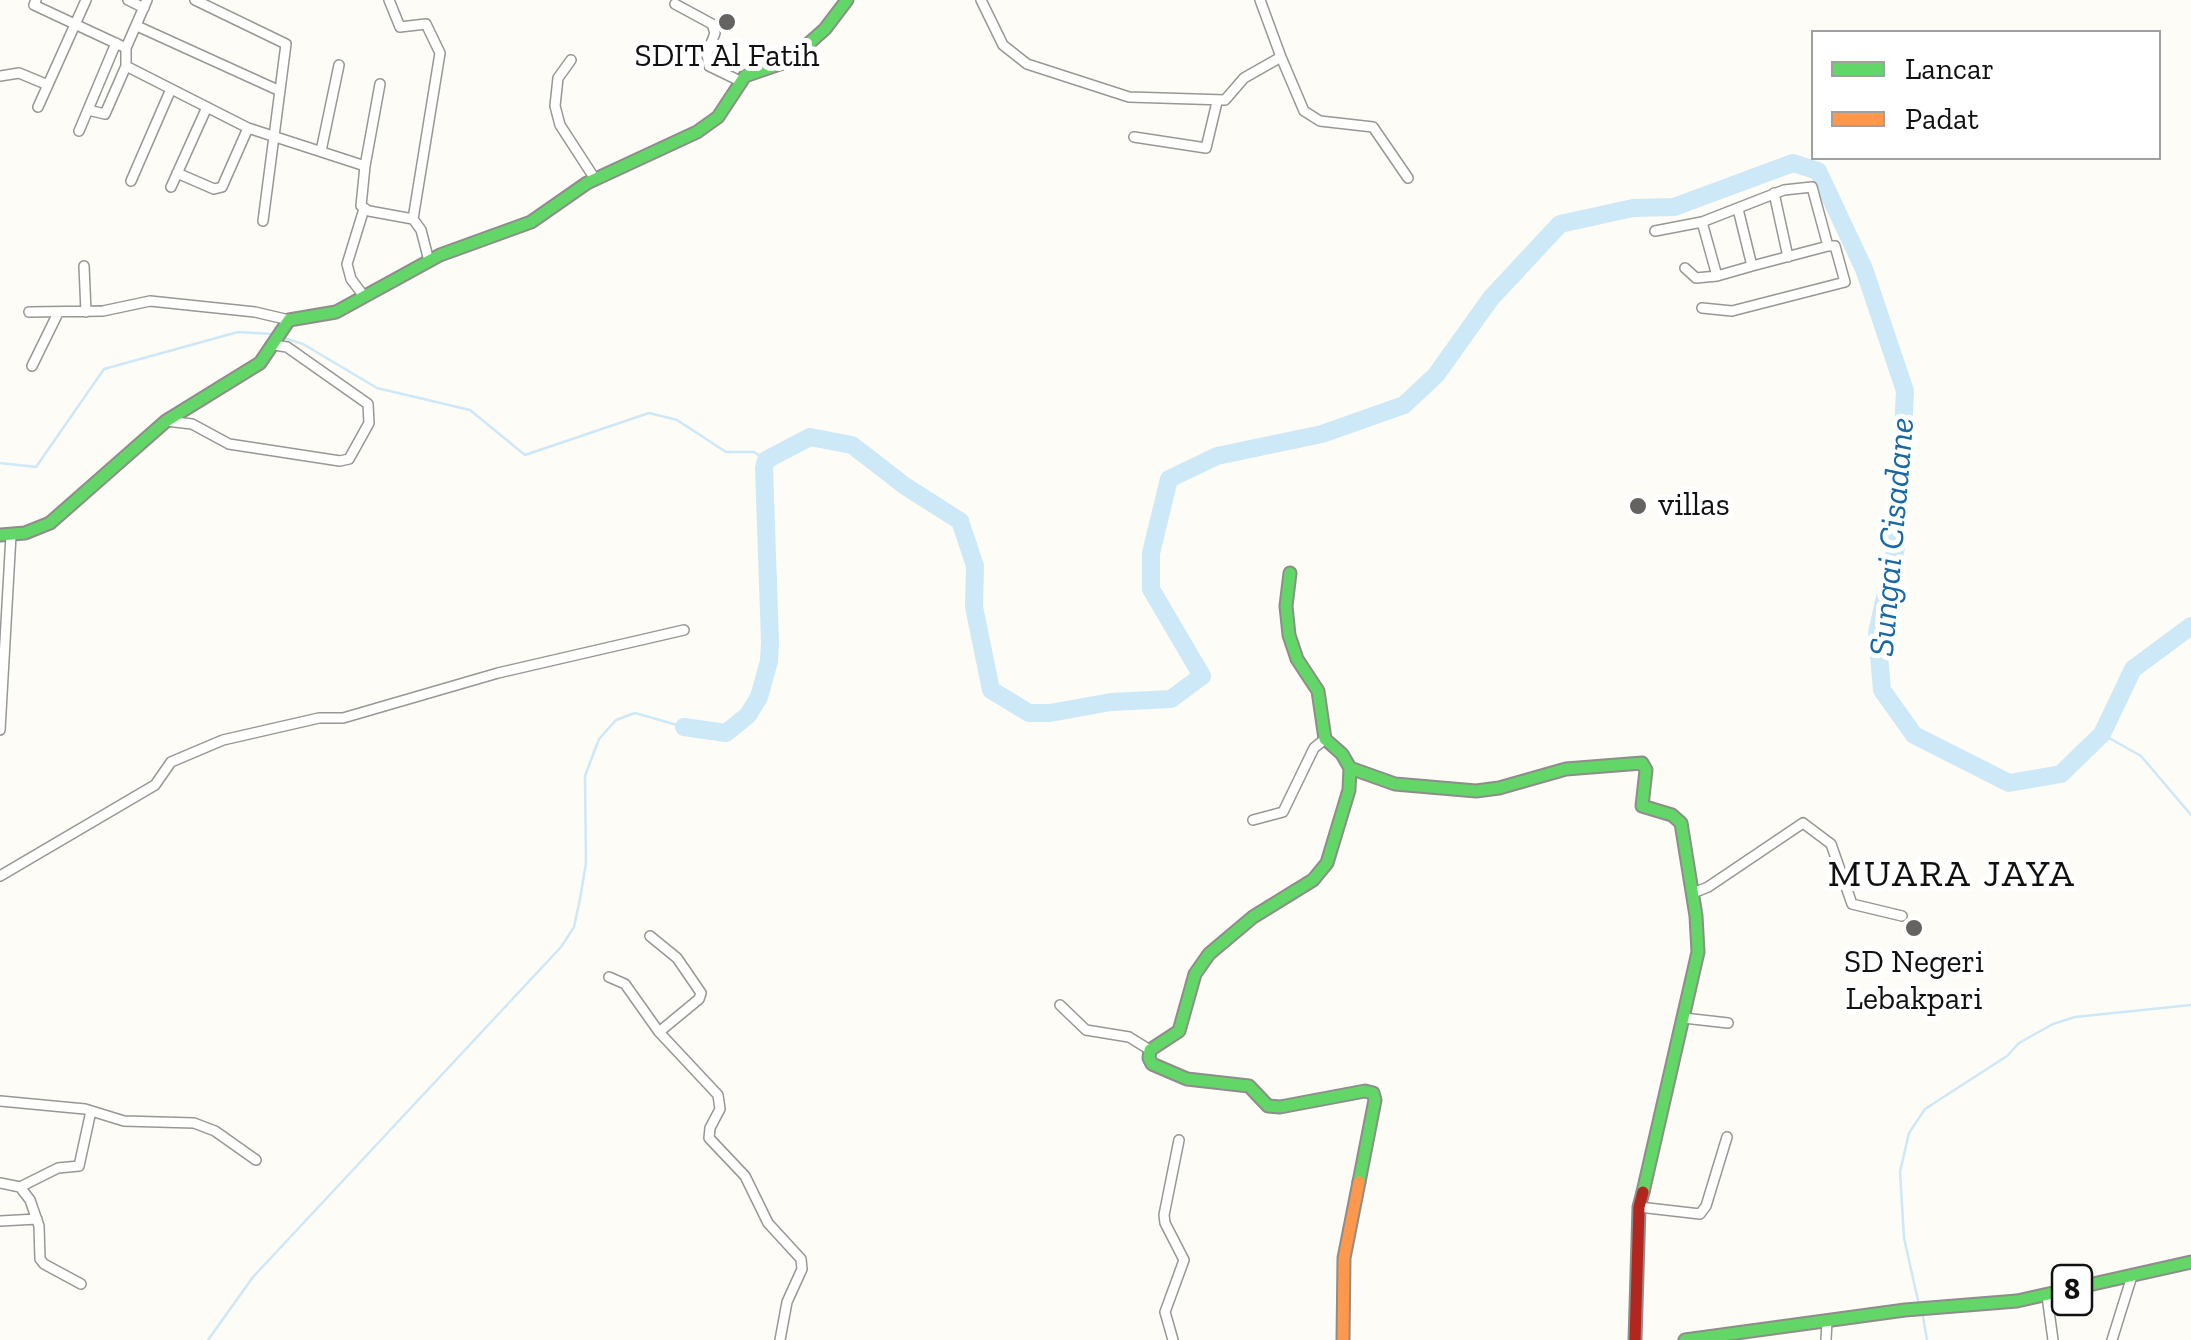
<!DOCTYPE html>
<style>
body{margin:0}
#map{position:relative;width:2191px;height:1340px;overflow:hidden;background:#fdfcf7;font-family:"Zilla Slab",serif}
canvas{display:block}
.legend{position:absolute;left:1811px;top:30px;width:350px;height:130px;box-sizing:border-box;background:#fff;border:2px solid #a0a0a0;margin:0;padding:12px 18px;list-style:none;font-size:30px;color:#111}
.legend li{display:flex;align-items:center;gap:20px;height:50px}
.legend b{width:50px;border:2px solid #a0a0a0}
</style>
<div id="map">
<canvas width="2191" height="1340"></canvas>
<ul class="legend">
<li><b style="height:12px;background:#63d668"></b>Lancar</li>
<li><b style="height:12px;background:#ff974d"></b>Padat</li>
</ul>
</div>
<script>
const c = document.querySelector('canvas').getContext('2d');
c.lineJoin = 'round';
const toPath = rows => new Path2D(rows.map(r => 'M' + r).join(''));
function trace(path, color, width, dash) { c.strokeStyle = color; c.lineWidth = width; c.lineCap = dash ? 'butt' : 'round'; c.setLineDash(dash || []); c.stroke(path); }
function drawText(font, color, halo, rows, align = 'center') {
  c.font = font + ' "Zilla Slab",serif'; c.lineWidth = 10; c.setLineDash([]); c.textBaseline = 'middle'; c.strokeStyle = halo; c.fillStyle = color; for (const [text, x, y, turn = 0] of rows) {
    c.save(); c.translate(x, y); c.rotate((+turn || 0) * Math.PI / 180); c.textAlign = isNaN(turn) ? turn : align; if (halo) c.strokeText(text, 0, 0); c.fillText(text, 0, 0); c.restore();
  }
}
const stream = toPath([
 [284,338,303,344,377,388,470,410,525,455,649,413,677,420,726,452,754,452,766,460],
 [0,463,36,467,104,369,238,332,272,334],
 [2102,734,2141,756,2191,815],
 [1919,1305,1904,1238,1900,1172,1909,1133,1925,1109,2007,1056,2019,1043,2053,1024,2075,1017,2191,1005],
 [1923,1317,1927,1340],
 [208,1340,253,1277,561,947,574,927,580,899,586,863,585,776,599,739,616,720,635,713,684,727]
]);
const river = toPath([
 [684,727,726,733,748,715,759,697,769,661,770,642,764,468,766,460,810,437,852,445,905,486,960,521,975,566,974,607,991,690,1029,713,1050,713,1111,702,1171,699,1202,676,1151,589,1151,553,1169,479,1217,456,1322,434,1404,405,1436,375,1491,298,1560,224,1633,208,1674,207,1793,163,1818,171,1864,269,1905,391,1897,543,1877,633,1882,690,1914,735,2009,783,2061,774,2102,734,2133,669,2191,626]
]);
const street = toPath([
 [36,0,34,5,126,48],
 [128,0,144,8],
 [147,0,126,48,126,66,248,128,365,166,361,206,369,211,413,219,421,230,429,261],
 [195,0,286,44,263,221],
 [389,0,400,27,426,24,440,53,413,219],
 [981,0,1003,45,1027,64,1129,97,1225,100,1244,78,1281,57,1304,111,1320,121,1373,127,1408,178],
 [1260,0,1281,57],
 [675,4,712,24,715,33,707,54,709,66,740,81],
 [137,26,280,91],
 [571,60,558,78,555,106,560,125,595,179],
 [0,76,19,73,48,85],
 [38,107,86,0],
 [88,110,105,114,126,66],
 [79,131,116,43],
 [1134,137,1206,148,1217,102],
 [321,151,339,65],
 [365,166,380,84],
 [177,173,214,189,222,187,248,128],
 [131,181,171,89],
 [171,187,207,107],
 [1774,193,1788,257],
 [1655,231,1702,222,1784,190,1812,187,1828,246,1835,246,1845,282,1732,311,1702,308],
 [84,266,86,312],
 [1752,266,1828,246],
 [1685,268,1696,278,1717,276,1702,222],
 [1717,276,1752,266,1738,209],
 [363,295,351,279,347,264,364,209],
 [29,312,103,311,150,301,255,312,289,320],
 [32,366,58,313],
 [166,421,192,424,229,444,340,461,349,459,369,423,368,404,287,347,274,345],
 [0,730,11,535],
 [1253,820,1283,812,1314,748,1325,739],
 [0,876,155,785,171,762,223,740,319,718,343,718,498,673,684,630],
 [1693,893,1708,887,1803,823,1831,844,1852,904,1902,916],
 [650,936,677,958,701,993,699,999,659,1032],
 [609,977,625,984,659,1032,718,1095,720,1109,710,1128,709,1138,745,1176,768,1223,801,1259,802,1269,787,1302,780,1340],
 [1060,1005,1086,1030,1129,1037,1150,1050],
 [1684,1018,1728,1023],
 [0,1101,85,1109,124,1121,194,1123,215,1131,256,1160],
 [0,1183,20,1187,58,1168,79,1166,91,1111],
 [20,1187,30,1200,39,1226,40,1259,44,1264,81,1284],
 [1639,1207,1700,1214,1706,1206,1727,1137],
 [0,1221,37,1219],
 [2047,1296,2053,1340],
 [1173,1340,1165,1312,1184,1260,1165,1223,1164,1215,1179,1140],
 [1826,1340,1827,1321],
 [2112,1340,2132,1276]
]);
const fast = toPath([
 [0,535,25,533,50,523,166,421,260,363,289,320,336,312,440,255,531,222,587,183,697,132,718,117,745,76,780,64,798,53,825,29,847,0],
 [1290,573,1286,606,1289,635,1297,659,1318,691,1325,739,1342,754,1350,768,1349,790,1327,863,1313,880,1253,917,1209,954,1195,974,1179,1031,1150,1050,1149,1058,1152,1064,1187,1079,1249,1086,1268,1106,1280,1107,1365,1091,1373,1093,1375,1100,1359,1182],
 [1350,768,1395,784,1476,791,1499,788,1566,769,1642,763,1646,770,1642,806,1672,815,1681,823,1696,916,1698,952,1643,1192],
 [1685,1340,1905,1310,2017,1301,2191,1262]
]);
const slow = toPath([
 [1343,1340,1344,1258,1359,1182]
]);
const jam = toPath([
 [1635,1340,1639,1207,1643,1192]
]);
const markers = [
 [727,22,10,"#646362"],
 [1638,506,10,"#646362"],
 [1914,928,10,"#646362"]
];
const shields = [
 [2072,1290,40]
];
const shieldNames = [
 ["8",2072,1290]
];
const poiNames = [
 ["SDIT Al Fatih",727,57],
 ["villas",1658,506,"left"],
 ["SD Negeri",1914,963],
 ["Lebakpari",1914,1000]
];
const waterNames = [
 ["Sungai Cisadane",1893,537,-85]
];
const quarterNames = [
 ["MUARA JAYA",1952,875]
];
trace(stream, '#cde8f7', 2.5);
trace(river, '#cde8f7', 18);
trace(street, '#979795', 12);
trace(fast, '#8e8d8b', 15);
trace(slow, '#8e8d8b', 15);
trace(jam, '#8e8d8b', 15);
trace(street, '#fffffe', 9);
trace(fast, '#63d668', 11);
trace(slow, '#ff974d', 11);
trace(jam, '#b3261e', 11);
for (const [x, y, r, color] of markers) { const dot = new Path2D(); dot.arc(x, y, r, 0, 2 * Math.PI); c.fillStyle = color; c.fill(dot); trace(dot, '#fff', 4); }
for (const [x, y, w] of shields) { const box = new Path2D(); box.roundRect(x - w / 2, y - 25, w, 50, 8); c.fillStyle = '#fff'; c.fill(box); trace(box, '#111', 2.5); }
drawText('bold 30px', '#111', null, shieldNames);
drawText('32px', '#111', '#fff', poiNames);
drawText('italic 35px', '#1768a6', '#fff', waterNames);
c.letterSpacing = '2.5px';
drawText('38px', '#111', '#fff', quarterNames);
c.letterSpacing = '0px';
</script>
